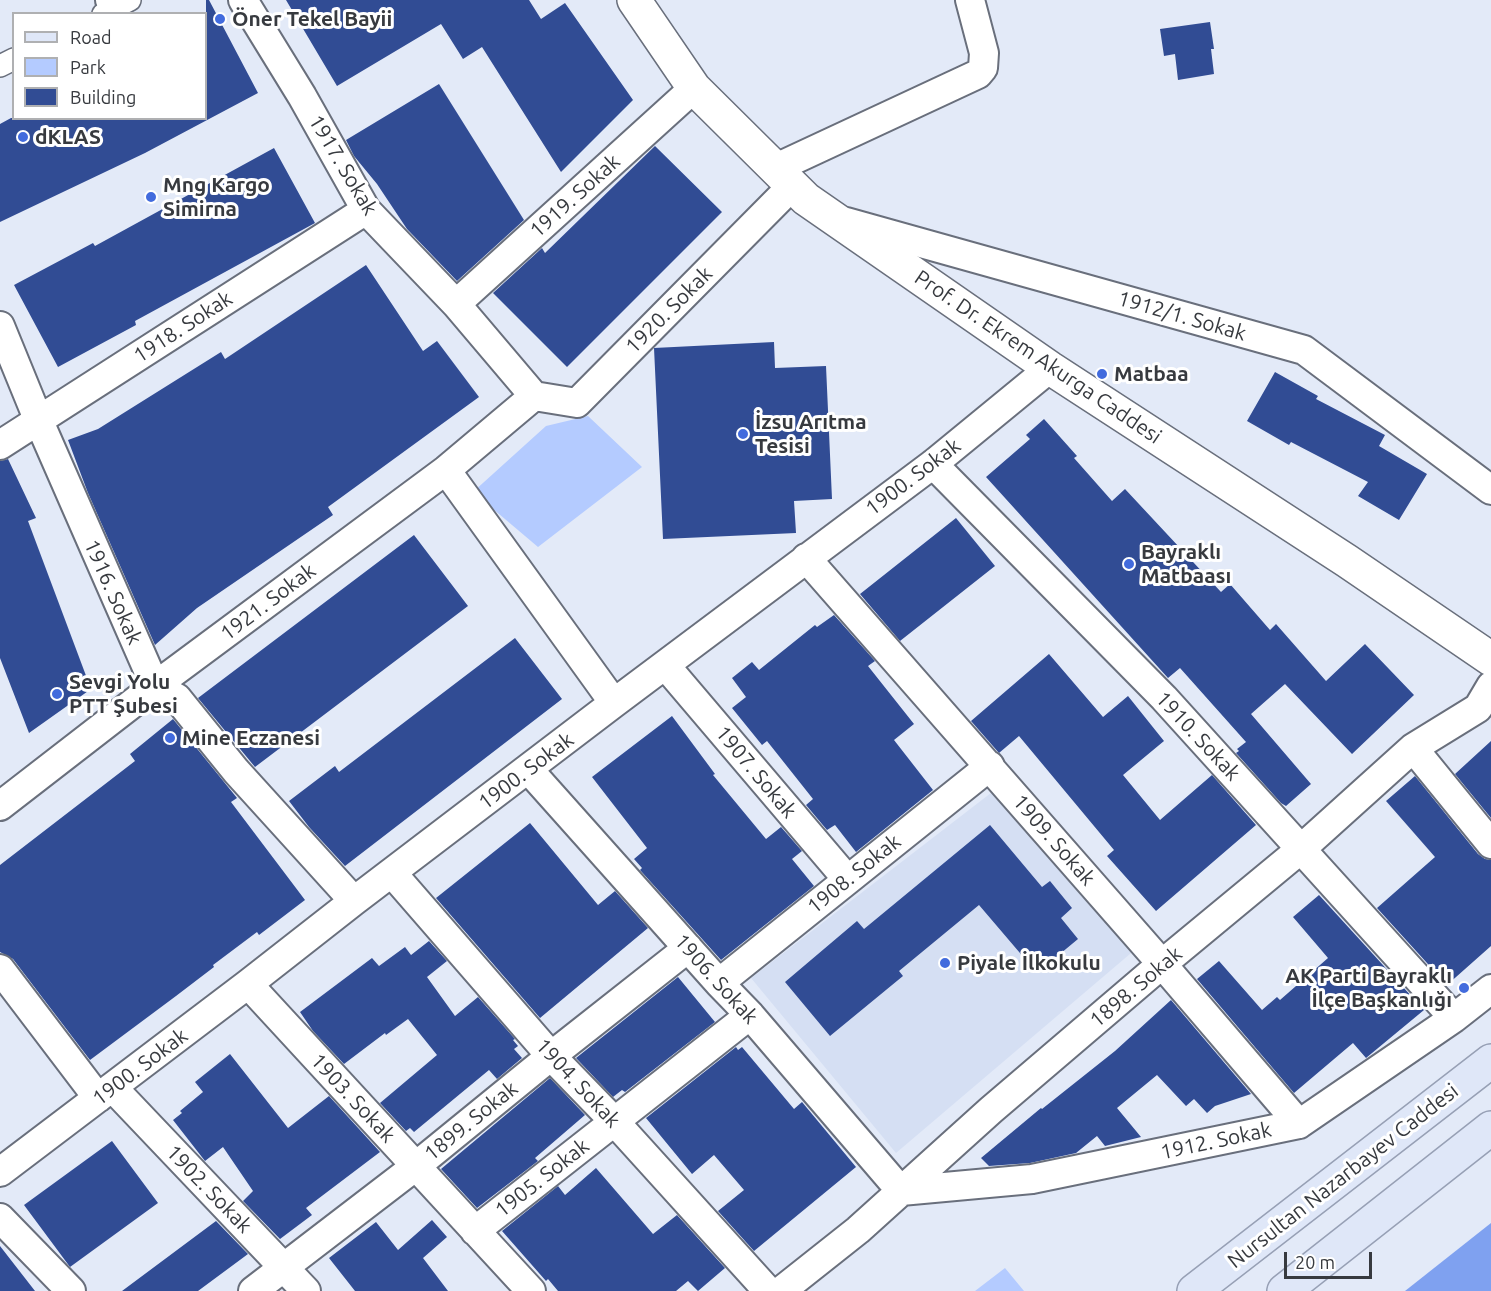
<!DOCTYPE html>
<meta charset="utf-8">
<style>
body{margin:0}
#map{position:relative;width:1491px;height:1291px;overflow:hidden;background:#e3eaf8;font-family:Ubuntu,sans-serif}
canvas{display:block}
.legend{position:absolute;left:12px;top:12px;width:195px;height:108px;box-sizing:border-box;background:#fff;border:2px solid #afb0b2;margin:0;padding:8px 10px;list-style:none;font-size:18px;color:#373a3f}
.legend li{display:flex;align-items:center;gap:12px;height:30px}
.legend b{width:30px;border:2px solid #afb0b2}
.scale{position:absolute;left:1284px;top:1252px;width:88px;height:27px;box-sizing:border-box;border:3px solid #373a3f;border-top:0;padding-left:8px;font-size:18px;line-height:21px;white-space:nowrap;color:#373a3f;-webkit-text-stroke:4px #fff;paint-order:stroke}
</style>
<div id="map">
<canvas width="1491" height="1291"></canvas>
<ul class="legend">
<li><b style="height:8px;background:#dfe7f8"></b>Road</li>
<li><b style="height:16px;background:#b4cbff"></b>Park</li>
<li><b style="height:16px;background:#314c94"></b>Building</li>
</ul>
<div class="scale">20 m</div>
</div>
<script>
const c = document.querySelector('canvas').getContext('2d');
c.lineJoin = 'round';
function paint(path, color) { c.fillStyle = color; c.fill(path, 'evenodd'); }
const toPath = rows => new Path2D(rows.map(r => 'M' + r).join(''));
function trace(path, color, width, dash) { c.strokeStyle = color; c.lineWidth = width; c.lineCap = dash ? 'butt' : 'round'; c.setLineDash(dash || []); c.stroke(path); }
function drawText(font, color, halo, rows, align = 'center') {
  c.font = font + ' Ubuntu,sans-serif'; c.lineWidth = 6; c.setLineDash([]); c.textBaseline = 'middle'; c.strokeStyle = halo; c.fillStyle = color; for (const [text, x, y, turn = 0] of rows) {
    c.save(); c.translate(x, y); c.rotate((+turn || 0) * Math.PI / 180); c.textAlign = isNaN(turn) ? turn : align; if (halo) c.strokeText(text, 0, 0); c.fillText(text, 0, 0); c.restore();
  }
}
const built = toPath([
 [1000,786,1137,948,896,1153,751,978]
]);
const green = toPath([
 [588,416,642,467,538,547,473,492,546,426],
 [1005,1268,1024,1291,975,1291]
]);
const water = toPath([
 [1491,1223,1491,1291,1405,1291]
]);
const building = toPath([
 [206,0,209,0,258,93,145,153,0,222,0,124,11,118,206,118],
 [286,0,529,0,541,19,565,3,633,100,561,172,482,47,463,59,441,24,337,86],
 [1210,22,1214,49,1211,49,1214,74,1178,80,1175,54,1164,56,1160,29],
 [439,84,524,220,457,281,407,229,377,184,354,156,346,140],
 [655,146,722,212,567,367,493,293,542,248,545,253],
 [274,148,315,223,135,321,136,325,58,367,14,285,93,243,95,246],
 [366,265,423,351,437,341,479,397,328,507,333,515,197,608,155,645,88,493,68,440,98,429,221,352,225,359],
 [774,342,775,368,826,366,832,499,794,501,796,533,663,539,654,348],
 [1275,372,1318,396,1316,399,1385,435,1379,446,1427,474,1399,520,1358,496,1368,482,1291,442,1289,445,1247,421],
 [1044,419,1077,456,1074,458,1112,501,1125,489,1221,592,1230,584,1270,630,1276,624,1326,681,1365,644,1414,695,1352,754,1285,684,1251,714,1311,784,1286,806,1281,803,1236,753,1239,751,1237,749,1246,742,1180,668,1168,678,986,477,1030,439,1026,435],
 [8,459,36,518,28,521,91,689,29,733,0,658,0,461],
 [956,518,995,566,900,641,860,594],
 [414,535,468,606,255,767,198,698],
 [834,615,875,661,868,666,914,724,894,740,933,790,856,852,835,825,827,830,806,805,813,799,767,741,762,745,732,708,746,697,732,678,752,662,759,670,815,625,817,627],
 [515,638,562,699,345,866,309,827,289,801,335,766,339,772],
 [1049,654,1103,717,1128,696,1164,741,1123,775,1160,820,1212,775,1256,825,1156,911,1107,856,1114,850,1019,736,999,753,971,721],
 [672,716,715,774,713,775,766,839,781,827,802,851,792,859,814,886,721,960,640,870,642,868,634,859,647,848,592,777],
 [173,719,237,798,231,802,305,900,259,935,257,932,213,965,214,967,176,996,90,1060,13,959,0,952,0,865,135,761,130,754],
 [1491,741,1491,818,1455,774],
 [1415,776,1478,854,1485,859,1491,860,1491,946,1447,985,1377,908,1435,857,1386,801],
 [530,823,598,905,615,891,648,928,540,1018,436,898],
 [990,825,1042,887,1050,881,1072,908,1061,918,1078,939,1037,973,979,905,899,971,903,976,830,1036,785,982,857,921,864,929],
 [1319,895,1424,1010,1366,1058,1353,1043,1294,1093,1197,979,1219,961,1262,1010,1277,997,1280,1000,1328,958,1293,917],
 [429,941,447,961,427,977,455,1016,478,997,515,1039,513,1040,518,1046,514,1049,522,1058,497,1079,489,1070,414,1132,410,1128,406,1131,380,1103,437,1055,408,1019,386,1035,385,1033,344,1064,313,1031,300,1012,372,958,379,966,405,947,411,955],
 [678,977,715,1022,625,1092,622,1090,613,1097,576,1058],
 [1171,1000,1251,1094,1215,1106,1207,1113,1194,1099,1186,1106,1157,1075,1117,1108,1141,1137,1105,1146,1097,1136,1076,1153,1030,1163,989,1166,981,1158,1041,1108,1042,1109,1115,1051],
 [736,1047,738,1050,742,1047,794,1109,802,1102,856,1167,754,1251,718,1211,744,1190,714,1155,692,1174,646,1118],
 [230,1054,288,1128,329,1096,380,1152,306,1208,312,1215,280,1239,243,1201,253,1191,223,1147,205,1161,173,1120,182,1113,180,1111,203,1092,195,1082],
 [550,1078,585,1115,535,1158,538,1161,477,1208,441,1169],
 [112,1141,158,1203,70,1267,24,1205],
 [596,1168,653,1234,677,1215,725,1268,698,1291,688,1281,676,1291,558,1291,548,1279,546,1281,502,1231,558,1186,565,1195],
 [432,1220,447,1237,423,1258,448,1291,355,1291,329,1258,376,1222,398,1250],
 [216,1221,248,1254,198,1291,122,1291],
 [0,1246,35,1291,0,1291]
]);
const pedestrian = toPath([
 [103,14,130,0],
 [0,66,14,59]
]);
const minor = toPath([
 [110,0,114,8],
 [243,0,302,96,366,210,456,304,534,396],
 [774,169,978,74,983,68,984,53,970,0],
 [846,222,1304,350,1491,490],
 [456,304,694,88],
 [0,326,38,419,155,686,177,698,236,771,354,901],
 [534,396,577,403,792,186],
 [0,445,366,210],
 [933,464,1164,698,1454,1018],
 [446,470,614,703],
 [806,558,1162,964,1299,1124],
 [665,665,847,879],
 [1413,748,1491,844],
 [528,769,719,983,750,1015,901,1191,1032,1179,1299,1124,1454,1018,1491,989],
 [0,806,155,686,446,470,534,396],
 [392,873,551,1056,614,1121,768,1291],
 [0,969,98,1098],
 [719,983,990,766],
 [248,984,531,1291],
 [112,1087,306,1291],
 [0,1172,248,984,354,901,614,703,933,464,1050,368],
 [0,1218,71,1291],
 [475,1231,750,1015],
 [253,1291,416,1166,551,1056,688,948],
 [781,1291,858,1230,991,1110,1162,964,1301,849,1413,748,1478,708,1491,686]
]);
const secondary = toPath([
 [634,0,694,88,806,199,1050,368,1347,561,1491,659]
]);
const primary = toPath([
 [1194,1291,1491,1061],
 [1284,1291,1491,1128]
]);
const markers = [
 [220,19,6,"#426bdd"],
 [23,137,6,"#426bdd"],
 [151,197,6,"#426bdd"],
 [1102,374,6,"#426bdd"],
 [743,434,6,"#426bdd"],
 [1129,564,6,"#426bdd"],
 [57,694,6,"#426bdd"],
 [170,738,6,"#426bdd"],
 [945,963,6,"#426bdd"],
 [1464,988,6,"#426bdd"]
];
const poiNames = [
 ["Öner Tekel Bayii",232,19],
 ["dKLAS",35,137],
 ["Mng Kargo",163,185],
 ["Simirna",163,209],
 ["Matbaa",1114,374],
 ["İzsu Arıtma",755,422],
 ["Tesisi",755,446],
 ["Bayraklı",1141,552],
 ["Matbaası",1141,576],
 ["Sevgi Yolu",69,682],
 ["PTT Şubesi",69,706],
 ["Mine Eczanesi",182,738],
 ["Piyale İlkokulu",957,963],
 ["AK Parti Bayraklı",1452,976,"right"],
 ["İlçe Başkanlığı",1452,1000,"right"]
];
const streetNames = [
 ["1917. Sokak",343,165,59],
 ["1919. Sokak",575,196,-42],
 ["1920. Sokak",669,310,-45],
 ["1912/1. Sokak",1182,316,16],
 ["1918. Sokak",183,327,-33],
 ["Prof. Dr. Ekrem Akurga Caddesi",1038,357,34],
 ["1900. Sokak",913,477,-37],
 ["1916. Sokak",113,592,66],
 ["1921. Sokak",268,602,-37],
 ["1910. Sokak",1198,736,47],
 ["1900. Sokak",526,771,-37],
 ["1907. Sokak",756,772,50],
 ["1909. Sokak",1054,840,49],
 ["1908. Sokak",854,874,-39],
 ["1906. Sokak",716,979,48],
 ["1898. Sokak",1136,987,-40],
 ["1900. Sokak",140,1067,-37],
 ["1904. Sokak",578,1083,47],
 ["1903. Sokak",353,1098,47],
 ["1899. Sokak",471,1121,-39],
 ["1912. Sokak",1216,1141,-12],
 ["Nursultan Nazarbayev Caddesi",1343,1176,-38],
 ["1905. Sokak",542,1178,-38],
 ["1902. Sokak",209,1189,46]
];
paint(built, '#d5dff3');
paint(green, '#b4cbff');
paint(water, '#7fa1f0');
paint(building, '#314c94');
trace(pedestrian, '#696f7c', 24);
trace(minor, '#696f7c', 32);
trace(secondary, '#696f7c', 36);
trace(primary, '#97a0b5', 36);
trace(pedestrian, '#fff', 21);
trace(minor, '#fff', 28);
trace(secondary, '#fff', 33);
trace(primary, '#dfe7f8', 33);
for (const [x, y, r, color] of markers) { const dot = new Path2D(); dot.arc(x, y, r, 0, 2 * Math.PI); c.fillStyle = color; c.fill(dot); trace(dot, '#fff', 2); }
drawText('bold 21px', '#373a3f', '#fff', poiNames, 'left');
drawText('21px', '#373a3f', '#fff', streetNames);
</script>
